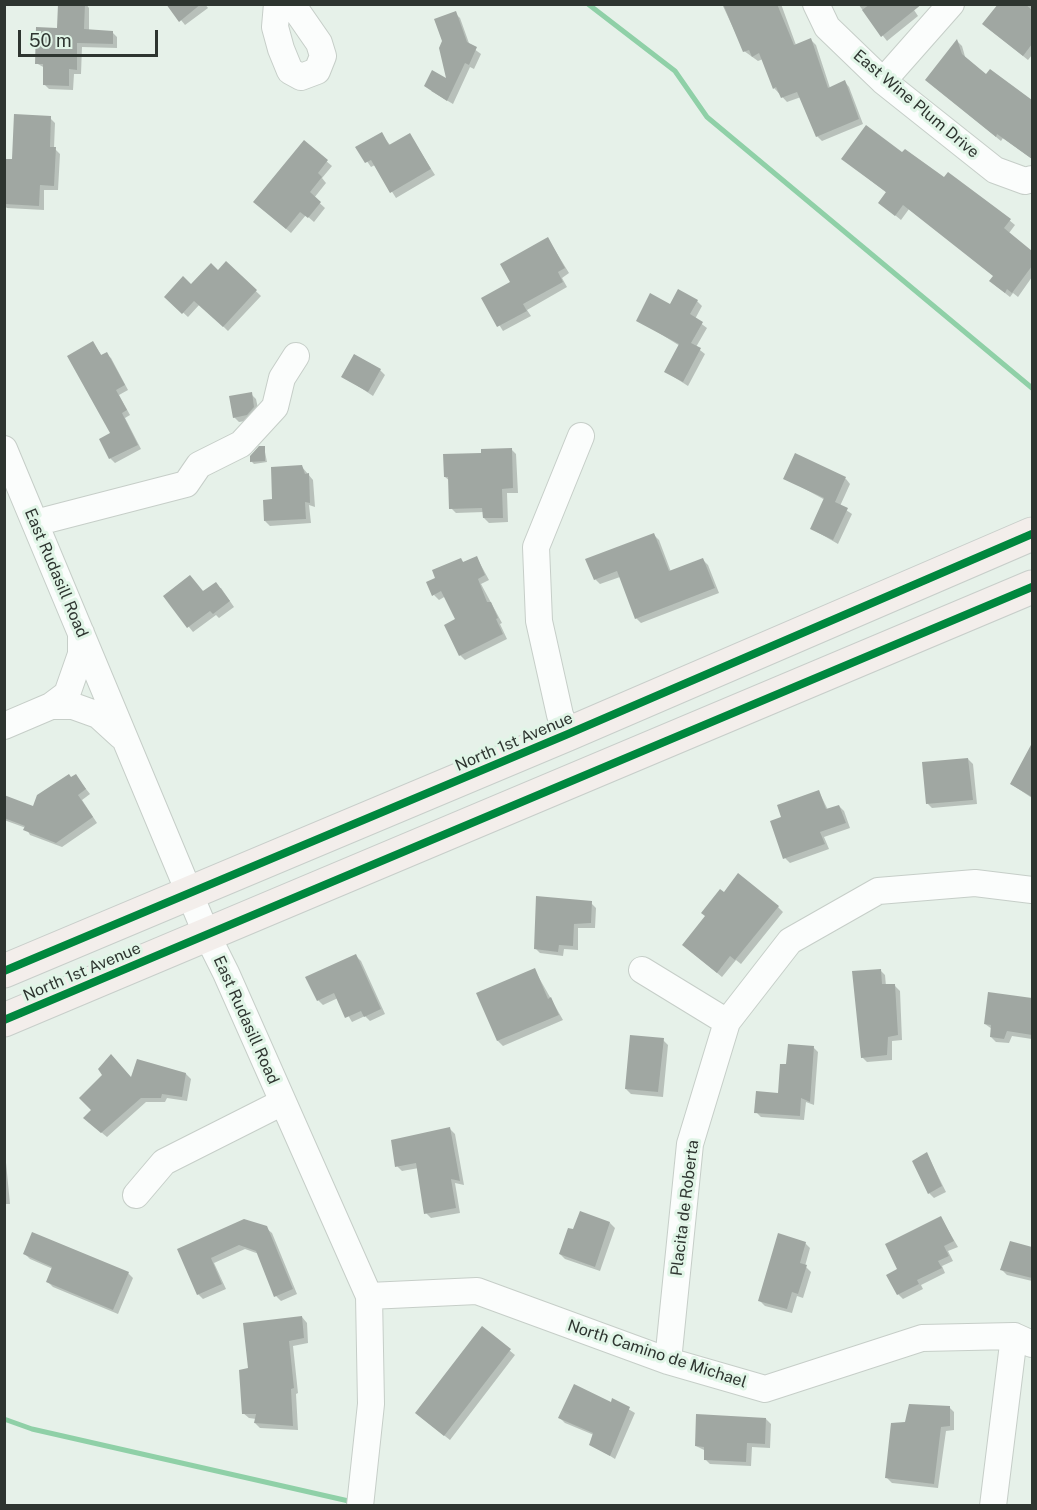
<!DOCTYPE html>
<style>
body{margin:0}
#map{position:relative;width:1037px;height:1510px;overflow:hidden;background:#e6f1e9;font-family:"Public Sans",sans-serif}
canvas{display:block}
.frame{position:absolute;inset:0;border:6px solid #2e3530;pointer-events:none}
.scale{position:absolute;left:18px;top:30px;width:140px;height:27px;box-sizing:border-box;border:3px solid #2e3530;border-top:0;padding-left:8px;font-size:18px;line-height:21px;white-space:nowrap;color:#2e3530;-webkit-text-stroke:4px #e1f5e7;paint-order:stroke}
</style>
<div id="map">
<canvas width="1037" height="1510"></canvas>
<div class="frame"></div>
<div class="scale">50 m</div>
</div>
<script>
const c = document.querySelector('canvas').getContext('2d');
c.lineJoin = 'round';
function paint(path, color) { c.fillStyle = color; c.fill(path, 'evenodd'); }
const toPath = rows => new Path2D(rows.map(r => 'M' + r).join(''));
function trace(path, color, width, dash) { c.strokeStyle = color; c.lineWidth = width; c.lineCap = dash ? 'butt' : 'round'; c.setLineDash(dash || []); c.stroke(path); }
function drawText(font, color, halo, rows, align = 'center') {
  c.font = font + ' "Public Sans",sans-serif'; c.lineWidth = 6; c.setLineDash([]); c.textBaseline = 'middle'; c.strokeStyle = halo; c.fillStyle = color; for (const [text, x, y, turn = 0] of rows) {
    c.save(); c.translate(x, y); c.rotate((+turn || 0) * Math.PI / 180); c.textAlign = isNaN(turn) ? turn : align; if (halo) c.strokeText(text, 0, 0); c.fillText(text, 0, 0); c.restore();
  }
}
const shadow = toPath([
 [59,4,86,4,89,8,89,31,112,32,117,37,117,48,82,47,81,74,74,74,73,90,49,89,44,84,45,68,36,63,59,29],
 [168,4,205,4,208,8,185,25],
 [722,4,781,4,796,45,811,40,816,45,830,88,845,82,849,87,863,124,822,141,817,136,801,97,787,102,774,88,763,59,758,61,744,51],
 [858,4,910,4,918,16,887,41],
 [1000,4,1032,4,1032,55,1028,60,989,29],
 [455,13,460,18,470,46,481,54,474,69,470,67,453,104,431,91,448,80],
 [957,41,962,46,966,60,987,76,991,71,1032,102,1032,159,1003,138,1001,141,932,85],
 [50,118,55,123,54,148,60,154,58,190,44,190,44,210,7,208,4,206,4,161,13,161],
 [381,134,391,146,410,135,435,175,396,198,375,165,371,167,357,147],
 [304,142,332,166,322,178,326,183,314,198,325,208,314,222,306,215,291,233,260,207],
 [903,154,996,209,1015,225,1009,233,1032,253,1032,277,1018,297,1013,293,1010,297,996,286,991,281,994,276,909,209,901,220,885,207,887,193,848,163],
 [548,239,569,273,562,278,567,287,527,310,531,316,503,331,483,299,512,283],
 [226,263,261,296,228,331,200,304,188,317,166,297,218,272],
 [697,301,702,306,695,319,707,328,696,347,705,354,688,386,666,372,680,346,638,320,670,306],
 [93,343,102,356,106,354,111,358,128,390,119,395,130,415,125,418,141,449,115,463,110,458,112,434],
 [380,370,385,375,373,396,343,376],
 [251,394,256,399,259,413,252,420,239,422,234,417],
 [264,447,267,462,254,464,252,462],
 [511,449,516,454,518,493,507,493,508,522,489,523,484,518,484,512,456,513,451,508,450,481,445,477,483,454],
 [796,455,846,479,850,484,840,506,852,514,838,544,812,529,825,500,785,478],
 [302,467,313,480,315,507,309,505,311,523,270,526,265,521,274,501],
 [654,535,659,540,671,572,703,560,708,565,719,593,641,623,636,618,620,577,600,584,595,579],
 [477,558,489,580,481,584,502,623,500,624,507,639,465,660,460,655,457,620,446,596,439,600,434,595,461,560,464,563],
 [221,588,234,607,219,618,216,615,193,632,165,597],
 [1032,746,1032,798,1011,784],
 [968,759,973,764,977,804,932,808,927,803],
 [75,775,90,794,82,800,97,823,62,847,30,835,26,828,4,820,4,796,34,808],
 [819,792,828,810,839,806,844,811,850,828,824,837,829,849,790,863,785,858,783,818],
 [724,894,778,907,783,912,741,964,736,960,722,977,689,950,706,917],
 [591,903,596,908,595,928,578,928,578,950,564,949,563,956,540,953,535,948],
 [356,956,361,961,385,1014,370,1021,365,1016,352,1022,338,998,323,1005,318,1000],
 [534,969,563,1020,503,1046,498,1041,478,994],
 [880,970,885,975,886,986,895,986,900,991,902,1040,892,1041,892,1060,867,1062,862,1057],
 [990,993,1032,1000,1032,1039,1012,1036,1009,1043,996,1042,991,1037,992,1029,985,1024],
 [663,1040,668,1045,663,1097,631,1094,626,1089],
 [813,1047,818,1052,814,1105,806,1102,804,1120,761,1117,756,1112,780,1094,788,1066],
 [186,1074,191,1079,187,1101,167,1098,165,1102,146,1102,107,1137,90,1123,104,1075,132,1079],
 [450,1129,455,1134,464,1185,455,1183,460,1213,431,1218,426,1213,419,1168,402,1171,397,1166],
 [4,1142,10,1204,4,1204],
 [927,1154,946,1192,934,1198,929,1193],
 [941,1218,958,1247,948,1251,953,1261,942,1266,945,1273,921,1285,923,1289,903,1299,898,1294],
 [610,1223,615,1228,600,1271,565,1259,560,1254,574,1231],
 [266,1228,272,1233,297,1294,281,1301,276,1296,259,1254,245,1249,214,1263,226,1289,203,1299,198,1294,179,1250],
 [805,1243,810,1248,805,1266,811,1272,803,1298,797,1296,792,1313,765,1306,760,1301],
 [1011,1243,1032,1248,1032,1281,1007,1275,1002,1270],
 [25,1254,128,1273,133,1278,118,1314,53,1287,48,1282,53,1269,30,1259],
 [302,1317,307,1323,308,1343,293,1346,298,1393,296,1394,298,1430,260,1428,255,1423,256,1419,249,1418,243,1413,249,1370],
 [482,1328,515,1355,450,1440,422,1418],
 [613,1400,635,1413,615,1459,591,1444,594,1435,565,1423,560,1418,611,1404],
 [949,1407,954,1412,954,1430,946,1431,938,1488,892,1483,887,1478,907,1423],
 [766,1419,771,1424,770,1448,752,1447,751,1466,710,1464,705,1459,706,1451,696,1446]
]);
const stream = toPath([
 [588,4,675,71,707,117,1032,388],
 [4,1419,32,1429,353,1502]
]);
const building = toPath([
 [58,4,85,4,84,29,113,31,113,44,77,43,77,70,69,69,69,86,43,85,43,64,35,64,36,27,57,28],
 [166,4,201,4,179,22],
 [723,4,777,4,794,45,811,38,828,88,845,80,859,119,816,137,797,92,781,98,776,87,773,89,759,53,752,57,749,50,743,52],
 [870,4,922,4,881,37,862,10],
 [998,4,1025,4,1032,10,1032,44,1023,56,982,24],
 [456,11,467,42,477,47,469,65,465,63,447,101,424,86,432,70,446,78,439,48,442,41,434,19],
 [957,39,962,54,986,74,990,69,1032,100,1032,159,997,134,996,137,925,80],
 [14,114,51,116,50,147,56,147,54,186,40,185,39,206,4,204,4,159,12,159],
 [866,125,902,152,905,149,944,177,948,172,1011,219,1004,228,1032,251,1032,266,1012,293,1007,289,1005,293,989,281,993,276,903,205,895,216,878,203,886,192,841,159],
 [382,132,389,145,410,133,431,169,390,193,371,160,365,163,355,147],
 [304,140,328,160,318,173,322,177,310,192,321,202,308,218,300,212,286,229,253,202],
 [548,237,565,268,558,272,563,282,523,304,527,311,497,327,481,298,510,282,500,264],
 [226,261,257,290,223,327,194,301,182,314,164,297,183,276,191,284,211,263,218,270],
 [678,289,698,300,690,314,703,322,691,343,701,348,683,382,664,372,679,344,636,321,650,293,670,304],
 [93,341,101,355,107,352,125,385,116,390,127,410,122,413,138,445,109,459,99,439,110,433,67,356],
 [354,354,381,369,368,392,341,377],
 [252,392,254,407,247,415,233,418,229,396],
 [259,446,265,446,265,461,250,462,250,456],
 [512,448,513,488,502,489,503,518,483,518,482,508,449,509,448,477,444,477,443,454,481,453,481,449],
 [795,453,846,477,835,502,848,508,833,540,810,529,824,498,783,479],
 [302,465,305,474,309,473,310,503,305,502,306,519,264,521,263,500,272,499,271,467],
 [654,533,669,571,703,558,715,588,635,619,617,571,594,580,585,559],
 [477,556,485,575,478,579,487,602,491,602,498,618,496,619,503,634,459,656,444,625,455,619,441,591,432,596,426,582,435,578,432,570,461,558,463,562],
 [190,575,203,591,216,582,230,601,213,614,210,611,187,628,163,596],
 [1032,743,1032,797,1010,784],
 [968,758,973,800,926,804,922,762],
 [69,774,71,777,76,774,86,789,78,795,93,817,56,843,23,830,25,826,4,818,4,795,33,806,37,795],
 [819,790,826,809,839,805,846,823,820,832,825,844,783,859,770,821,781,817,777,805],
 [738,873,779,906,735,960,730,956,717,973,682,945,705,916,701,913,720,889,724,892],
 [536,896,592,901,591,923,574,924,573,946,559,945,558,952,534,949],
 [356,954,381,1009,364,1017,361,1011,345,1018,334,993,317,1001,305,977],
 [535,968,548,999,551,997,559,1015,497,1041,476,993],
 [881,969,882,984,895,984,898,1035,888,1037,887,1055,861,1058,852,971],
 [988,992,1032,998,1032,1035,1007,1031,1004,1039,990,1037,991,1025,984,1024],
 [630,1035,664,1038,658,1092,625,1089],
 [788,1044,814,1046,810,1102,801,1098,800,1116,754,1113,756,1091,778,1093,780,1064,786,1064],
 [111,1054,131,1077,137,1059,186,1073,182,1097,162,1094,161,1098,141,1098,101,1133,83,1118,91,1110,79,1098,102,1075,98,1069],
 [450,1127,460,1181,451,1179,456,1208,424,1214,416,1163,395,1167,391,1140],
 [927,1152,942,1186,928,1194,912,1161],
 [580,1211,610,1222,595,1267,559,1254,568,1228,573,1229],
 [941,1216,954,1241,944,1246,949,1256,938,1261,942,1268,917,1280,919,1284,897,1295,886,1275,897,1269,885,1244],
 [244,1219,267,1226,293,1289,274,1297,256,1251,239,1245,211,1258,222,1284,197,1295,177,1249],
 [32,1232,129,1272,113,1310,46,1282,52,1267,23,1254],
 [778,1233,806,1242,800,1263,807,1265,798,1294,792,1292,787,1309,758,1301],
 [1010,1241,1032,1247,1032,1278,1000,1270],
 [302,1316,304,1338,289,1341,294,1388,291,1389,293,1426,254,1423,256,1414,242,1414,239,1370,248,1368,243,1323],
 [482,1326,511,1349,444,1436,415,1413],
 [574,1384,611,1402,612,1398,630,1407,610,1456,589,1445,593,1433,558,1418],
 [909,1404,950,1406,950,1426,941,1427,934,1484,885,1478,891,1423,905,1422],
 [696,1414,766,1418,765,1444,747,1443,746,1462,704,1460,704,1447,695,1446]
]);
const minor = toPath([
 [277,4,275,27,281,49,290,71,301,77,317,71,323,56,319,43,292,4],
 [816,4,827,27,883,81,995,170,1025,181,1032,179],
 [883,81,951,4],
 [4,449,206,933,226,973,369,1296,371,1404,360,1506],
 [35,523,186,484,199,465,241,444,275,407,282,378,296,356],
 [51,706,67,694,81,654,81,633],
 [4,726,51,706,73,706,98,715,121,736],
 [568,734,560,715,539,621,536,547,581,436],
 [642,970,727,1022],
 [136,1195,164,1162,283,1102],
 [369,1296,477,1291,668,1361,765,1389,922,1338,1014,1336,1032,1344],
 [668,1361,690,1144,727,1022,790,941,878,891,975,883,1032,890],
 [993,1506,1014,1336]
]);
const major = toPath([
 [4,971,568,734,1032,534],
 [4,1020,1032,587]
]);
const cycleway = toPath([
 [4,971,568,734,1032,534],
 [4,1020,1032,587]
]);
const streetNames = [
 ["East Wine Plum Drive",916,104,40],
 ["East Rudasill Road",56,573,67],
 ["North 1st Avenue",514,742,-23],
 ["North 1st Avenue",82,972,-23],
 ["East Rudasill Road",246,1020,66],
 ["Placita de Roberta",685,1208,-83],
 ["North Camino de Michael",657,1354,18]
];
paint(shadow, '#0003');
trace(stream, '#8fd0a7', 5);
paint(building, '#a0a7a2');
trace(minor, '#c6cec8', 28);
trace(major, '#c8ceca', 35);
trace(minor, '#fbfdfc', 26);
trace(major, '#f3eeeb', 33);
trace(cycleway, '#00873e', 8);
drawText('16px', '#2e3530', '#e1f5e7', streetNames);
</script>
